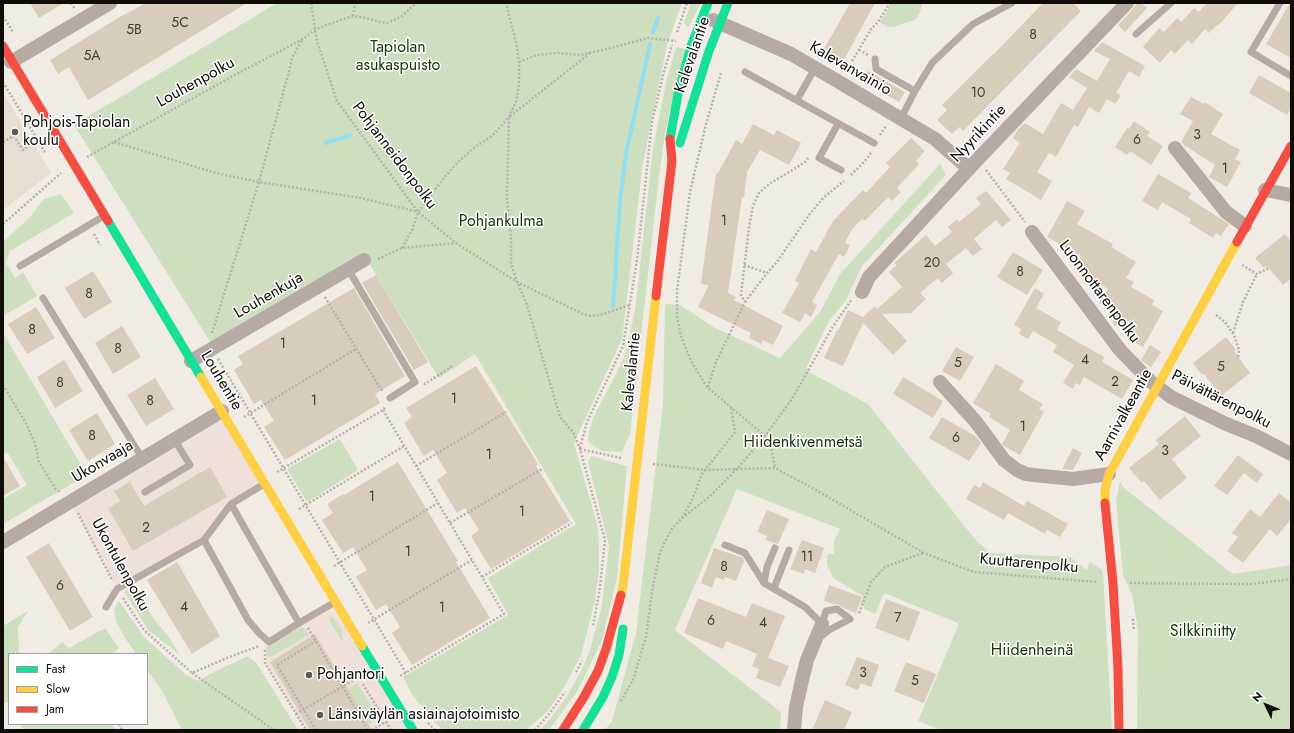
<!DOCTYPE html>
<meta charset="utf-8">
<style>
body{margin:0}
#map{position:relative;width:1294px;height:733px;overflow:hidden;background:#f0ece4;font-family:Jost,sans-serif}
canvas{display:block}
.frame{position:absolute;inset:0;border:4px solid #100d08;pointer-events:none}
.legend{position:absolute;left:8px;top:653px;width:140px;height:72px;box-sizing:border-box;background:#fff;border:1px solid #9f9e9c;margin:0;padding:5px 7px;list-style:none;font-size:12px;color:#100d08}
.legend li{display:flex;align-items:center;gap:8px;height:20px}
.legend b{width:20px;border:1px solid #9f9e9c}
.north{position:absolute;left:1246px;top:685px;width:40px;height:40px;-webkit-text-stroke:3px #fff;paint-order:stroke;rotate:313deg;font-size:11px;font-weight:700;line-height:16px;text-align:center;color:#100d08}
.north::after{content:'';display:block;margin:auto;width:14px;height:18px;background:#100d08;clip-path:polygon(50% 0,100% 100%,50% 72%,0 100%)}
</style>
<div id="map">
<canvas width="1294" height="733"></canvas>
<div class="frame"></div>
<ul class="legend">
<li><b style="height:5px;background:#16e098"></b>Fast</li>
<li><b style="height:5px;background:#ffcf43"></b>Slow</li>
<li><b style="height:5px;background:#f24e42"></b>Jam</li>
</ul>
<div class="north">N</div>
</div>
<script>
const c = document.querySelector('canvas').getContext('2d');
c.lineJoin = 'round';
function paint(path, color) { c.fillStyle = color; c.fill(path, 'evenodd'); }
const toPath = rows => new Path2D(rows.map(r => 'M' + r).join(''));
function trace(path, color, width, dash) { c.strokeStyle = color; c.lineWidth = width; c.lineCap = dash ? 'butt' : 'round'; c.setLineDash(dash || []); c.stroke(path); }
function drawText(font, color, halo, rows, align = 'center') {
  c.font = font + ' Jost,sans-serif'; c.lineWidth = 3; c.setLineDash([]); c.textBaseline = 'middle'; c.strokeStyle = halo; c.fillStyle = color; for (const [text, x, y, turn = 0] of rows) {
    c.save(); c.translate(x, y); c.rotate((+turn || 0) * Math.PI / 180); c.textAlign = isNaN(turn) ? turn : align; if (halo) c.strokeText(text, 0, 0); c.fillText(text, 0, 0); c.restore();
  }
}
const commercial = toPath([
 [222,411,264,484,231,504,204,540,117,589,70,502],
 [335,602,413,730,306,730,265,663,266,644]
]);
const built = toPath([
 [3,92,51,173,3,210]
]);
const green = toPath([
 [277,3,682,3,667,45,643,163,622,339,574,443,597,524,599,544,599,570,595,601,581,655,565,686,547,712,526,730,443,730,436,724,424,710,412,694,403,677,508,615,488,578,576,524,475,354,439,378,370,265,361,255,211,343,74,125],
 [691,3,701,3,688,28,684,23],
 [892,3,922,3,922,4,920,12,915,20,893,27,887,27,880,22],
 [676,47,685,49,665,133,659,176,630,434,622,452,602,451,588,442,589,431,593,418,623,360,628,343,635,310,653,148,667,78],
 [940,164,946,175,862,266,846,300,829,321,806,368,811,373,868,404,974,538,990,553,1070,557,1087,570,1090,562,1102,570,1103,573,1112,730,941,730,918,721,958,626,958,623,884,593,875,614,865,609,861,603,863,596,833,578,827,565,827,556,829,554,834,554,834,541,840,529,737,489,675,630,781,712,780,730,605,730,612,721,636,633,663,404,665,304,680,305,715,328,780,358,820,312,840,274],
 [61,194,74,213,10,251,6,263,15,278,23,272,37,296,3,316,3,242,30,217,44,199],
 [3,333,87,475,3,524,3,499,27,485,8,453,3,454],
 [340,439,358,470,307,502,287,469],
 [591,456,627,466,617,577,602,640,577,692,549,730,540,730,550,719,567,696,580,673,590,650,602,605,609,545,588,462],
 [1120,481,1124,488,1233,574,1291,565,1291,730,1137,730,1138,630,1132,594,1123,575,1116,501],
 [135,585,153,618,168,636,180,655,148,630,124,591],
 [119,601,144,637,185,674,198,681,216,671,248,656,257,664,298,730,182,730,162,691,147,670,147,654,136,654,125,638,116,621,114,609],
 [28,611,18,627,19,652,21,654,9,654,9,705,7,702,3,704,3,626],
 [329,616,334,618,342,630,343,643,330,622],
 [301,627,305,629,309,635,269,658,267,655,267,647],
 [105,628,119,648,115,652,116,654,48,654,62,642,69,648],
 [357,683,378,716,378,718,369,725,348,689],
 [20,724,112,724,115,730,24,730]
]);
const stream = toPath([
 [653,32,658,18],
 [326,143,350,135],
 [613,306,620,201,626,154,650,44]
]);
const building = toPath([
 [30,3,64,3,39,18],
 [146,3,247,3,88,100,69,67,58,74,50,60,118,18],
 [850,3,875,3,840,67,820,56],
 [1043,3,1073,3,1081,11,963,131,959,127,952,134,937,120,947,110,942,105,993,54,994,54],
 [1137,3,1141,3,1147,8,1125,32,1118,25,1133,9],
 [1207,3,1238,3,1218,26,1217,25,1209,33,1205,29,1192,44,1188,40,1175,54,1171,50,1160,63,1143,47,1159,28,1164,32,1177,18,1181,22,1194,8,1199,12],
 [1290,3,1291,3,1291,58,1266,44],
 [1102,42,1145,66,1139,77,1129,71,1116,93,1121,95,1115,104,1107,99,1099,113,1089,107,1078,127,1074,125,1056,157,1049,153,1037,172,1052,181,1041,200,1006,179,1010,173,1003,169,1020,143,1013,138,1018,129,1025,123,1043,134,1061,103,1073,110,1087,88,1069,77,1076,69,1097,81,1110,59,1094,51],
 [868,71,905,92,899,102,862,81],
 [1259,75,1291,93,1291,108,1287,115,1249,93],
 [1191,97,1204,104,1205,102,1223,114,1211,134,1240,150,1235,159,1241,162,1227,187,1209,177,1215,165,1184,145,1181,142,1193,121,1180,114],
 [1134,121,1150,132,1147,136,1163,146,1151,165,1130,151,1127,155,1115,147,1127,128,1129,129],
 [753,124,774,135,777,130,801,143,789,165,760,150,747,172,744,198,742,197,728,293,736,297,734,300,783,326,773,345,763,340,761,344,749,338,751,333,698,307,709,285,701,284,716,173,718,173,736,140,742,144],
 [911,138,925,151,916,161,919,164,897,188,901,192,892,201,888,197,865,221,862,219,852,229,845,243,850,245,844,257,839,254,812,302,817,305,811,317,805,313,800,322,782,313,799,283,795,281,811,249,816,252,833,221,863,190,866,193,890,167,886,163],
 [1158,174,1191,193,1188,198,1229,224,1221,236,1216,233,1213,238,1189,223,1191,219,1162,202,1158,210,1142,201],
 [986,191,1011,220,1002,227,996,220,974,239,982,249,973,256,966,248,946,264,953,273,942,283,938,278,920,293,926,299,911,313,882,314,907,341,893,355,863,323,843,366,824,358,837,330,838,331,848,310,863,317,875,306,877,309,902,287,889,272,897,265,894,263,926,235,935,246,952,232,948,227,957,219,959,222,981,204,976,198],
 [1067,201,1085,211,1077,224,1113,244,1111,247,1136,262,1126,278,1134,282,1131,287,1154,300,1152,305,1163,311,1143,347,1125,337,1135,319,1114,326,1111,310,1099,303,1108,289,1074,269,1081,256,1047,237],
 [1285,234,1291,241,1291,279,1283,285,1267,266,1264,268,1255,258],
 [1013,252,1043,270,1027,295,997,277],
 [93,271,112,302,84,319,65,288],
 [376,275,428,362,414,370,362,283],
 [354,288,405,376,375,394,380,403,285,460,264,427,274,421,261,400,254,404,234,370,243,364,238,356],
 [1035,288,1044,294,1036,308,1061,322,1057,330,1104,357,1102,362,1133,380,1122,399,1084,377,1080,385,1076,383,1073,389,1063,383,1074,365,1053,352,1057,345,1033,331,1028,339,1019,334,1021,329,1014,325],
 [36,307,55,338,27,354,8,324],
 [122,326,141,357,113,374,95,343],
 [1226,337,1236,350,1234,351,1250,373,1221,396,1204,374,1202,375,1193,363],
 [1150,345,1161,352,1151,367,1141,360],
 [956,347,974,357,960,381,942,371],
 [64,360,83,391,55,408,37,377],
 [996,364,1024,381,1019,390,1043,404,1039,409,1044,412,1020,455,1004,446,1002,444,1010,430,989,417,991,414,973,403],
 [476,366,525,443,538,464,536,466,570,521,491,569,471,536,479,530,465,508,457,513,437,480,447,473,433,450,424,456,404,423,412,417,406,408],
 [903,377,943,401,933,418,893,394],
 [155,378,174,409,146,426,127,395],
 [97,413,115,444,88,461,69,430],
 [1185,416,1201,436,1172,459,1187,478,1160,500,1144,481,1142,483,1129,468,1159,444,1156,440],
 [942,417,977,437,981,443,969,461,929,438],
 [1073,448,1082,453,1073,470,1062,469],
 [1238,455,1263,474,1257,483,1244,473,1227,495,1214,486],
 [3,457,20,486,3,496],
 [398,462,458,561,456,562,490,618,412,665,392,633,400,627,386,604,376,610,356,577,367,570,353,547,343,553,322,520,333,513,327,504,343,494,344,495],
 [210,467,227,497,133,551,108,508,120,501,114,491,130,482,144,506],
 [983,482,1024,506,1027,501,1068,524,1060,537,1047,530,1045,534,1008,513,1004,520,966,499,974,485,980,488],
 [1279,493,1291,503,1291,519,1277,536,1270,529,1243,563,1227,551,1238,537,1232,533,1250,509,1260,517],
 [767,510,789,519,778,544,765,540,767,536,757,532],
 [802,540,824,548,815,573,805,569,804,574,790,569],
 [49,543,93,617,70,631,26,557],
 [714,548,743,558,744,561,736,581,725,577,724,580,716,577,712,588,701,583],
 [177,562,220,636,192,654,147,580],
 [829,585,862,597,856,613,844,608,838,604,834,604,824,601],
 [698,598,746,617,752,603,785,616,768,658,789,666,780,687,756,678,759,669,752,666,757,654,726,641,723,649,684,633],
 [886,599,920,612,909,641,875,628],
 [315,634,348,689,372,730,310,730,270,662],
 [857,657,879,665,871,687,861,683,858,690,845,685],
 [906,662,936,674,924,703,894,691],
 [825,700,852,712,844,730,812,730]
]);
const path = toPath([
 [71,3,75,9],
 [311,3,317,41,337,101,418,212,456,243,517,282,583,314,590,316,600,315,630,305],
 [3,16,13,32],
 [353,16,355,3],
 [677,32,687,3],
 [859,50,868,55],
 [590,53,509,117,507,199,511,239,511,263,517,282,526,302,560,417,573,432,580,449,605,540,600,587,593,627],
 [852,61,871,29,878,22,890,3],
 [519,62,537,55,557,53,580,55,598,51,648,38,676,41],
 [721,73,706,124,690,192,677,291,677,316,681,336,691,361,707,387,765,436,771,447,775,468],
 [3,82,46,154],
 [880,135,886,126],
 [3,142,14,136,23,150,38,141],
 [114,142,216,173,259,182,361,198,418,212],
 [87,157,233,76,303,39,315,30,329,24,353,16,366,18,380,22,388,23,402,16,416,3],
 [986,170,1025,222],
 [851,175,861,165,870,155,871,151],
 [3,224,61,173],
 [94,234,100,245],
 [402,248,412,230,418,212,444,178,458,162,475,147,493,135,509,117,517,99,519,82,519,62,516,42,506,3],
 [378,259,402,248,456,243],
 [744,265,767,273],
 [1242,265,1257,274,1269,268],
 [325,297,380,388,383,391],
 [745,302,767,273,777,262,809,215,823,198,844,181],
 [1216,315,1225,322,1234,335,1239,350,1238,358],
 [212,333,259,182,293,56,302,40],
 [1233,333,1243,302,1257,274],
 [218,359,406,673],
 [424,383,425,384,452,366],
 [3,385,27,425,35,444,39,462,55,488,61,493],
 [708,387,716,362,745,302,741,295,749,227,753,206,759,193,769,184,794,169,805,162,809,157],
 [383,410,504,614,400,676],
 [244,417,356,349],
 [580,448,587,422,623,346,637,260,652,122,663,75,672,45],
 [580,449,621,458],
 [653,464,706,470,775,468,816,490,924,553,974,572,1097,582],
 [416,466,506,412],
 [277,472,383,410,386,406],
 [299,509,404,446],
 [78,513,112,580],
 [682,518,692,500,702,474,735,432,731,407],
 [450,523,542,469],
 [334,566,438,503],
 [482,577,572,523],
 [1130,583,1253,584,1291,579],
 [123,598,144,630,192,673,232,656,259,646],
 [859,613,871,582,885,567,923,553],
 [1133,619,1134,630],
 [368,623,472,560],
 [308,628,368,730],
 [265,650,265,663,306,730],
 [576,672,582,661],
 [192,673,274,730],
 [363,684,391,730],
 [621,701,633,680,646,637,653,586,660,552,671,530,681,519,709,497,737,469,765,436,792,399,832,328,852,299],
 [296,714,359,677],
 [428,723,435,730],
 [119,724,122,730],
 [316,730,277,665,316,641],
 [372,730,387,721],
 [535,730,549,714,565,692]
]);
const lane = toPath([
 [1280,3,1251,52,1291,76],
 [1136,34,1171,3],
 [875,59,876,69,915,91],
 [745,72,874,143],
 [797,100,815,68],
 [901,118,915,91,932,63,973,24,1012,3],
 [838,124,819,158,841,170],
 [20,266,104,216],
 [348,269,415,382,390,398],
 [43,298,142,458],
 [145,492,190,465,174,439],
 [231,504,299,623,335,602],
 [204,540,248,620,260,634,269,642,299,623],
 [725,545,745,553,764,583,805,607,822,624,826,611,837,609,850,619,829,630,819,638],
 [764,583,767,567,775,548],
 [774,588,789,550],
 [106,607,117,589,204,540,231,504,264,484]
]);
const street = toPath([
 [713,20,791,54,834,79,935,139,969,169],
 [11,62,110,3],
 [1175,148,1226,212,1245,226],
 [1265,190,1291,195],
 [1032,232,1120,350,1150,381,1171,397,1224,423,1256,436,1291,454],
 [862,292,869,277,977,160,1127,3],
 [191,361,364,260],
 [940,382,976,422,1004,460,1017,470,1026,474,1034,475,1073,479,1109,474],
 [3,542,222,411],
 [794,730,796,707,802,680,807,660,822,624]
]);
const fast = toPath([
 [670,139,678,94,691,46,708,3],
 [680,143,709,51,728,3],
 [108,221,201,377],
 [362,646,413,730],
 [583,730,603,697,612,677,619,655,623,629]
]);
const slow = toPath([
 [201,377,362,646],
 [1105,503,1105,490,1109,474,1237,242],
 [621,595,623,586,656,296]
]);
const jam = toPath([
 [3,46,108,221],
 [1237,242,1291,146],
 [656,296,672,161,670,139],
 [1105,503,1113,583,1118,668,1119,730],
 [563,730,584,697,598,671,606,649,621,595]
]);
const markers = [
 [15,132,4,"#5e5b55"],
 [309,675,4,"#5e5b55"],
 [320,715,4,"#5e5b55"]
];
const numberNames = [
 ["5C",180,24],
 ["5B",134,31],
 ["8",1033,36],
 ["5A",92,57],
 ["10",978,94],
 ["3",1197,136],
 ["6",1137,141],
 ["1",1225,170],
 ["1",724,222],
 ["20",932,264],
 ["8",1020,273],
 ["8",89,295],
 ["8",32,331],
 ["1",283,345],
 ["8",118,350],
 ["4",1085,361],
 ["5",958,364],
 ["5",1221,368],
 ["2",1115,383],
 ["8",60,384],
 ["1",454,400],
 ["8",150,402],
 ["1",314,402],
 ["1",1023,428],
 ["8",92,437],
 ["6",956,439],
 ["3",1165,452],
 ["1",489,456],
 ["1",372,498],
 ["1",522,513],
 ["2",146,529],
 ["1",408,553],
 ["11",807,558],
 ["8",724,568],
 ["6",60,587],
 ["4",184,608],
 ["1",442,609],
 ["7",898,619],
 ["6",711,622],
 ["4",763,624],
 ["3",863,674],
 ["5",915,682]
];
const parkNames = [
 ["Tapiolan",398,48],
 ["asukaspuisto",398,66],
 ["Pohjankulma",501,222],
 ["Hiidenkivenmetsä",803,443],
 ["Silkkiniitty",1203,632],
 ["Hiidenheinä",1032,651]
];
const streetNames = [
 ["Kalevalantie",693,55,-71],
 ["Kalevanvainio",850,69,30],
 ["Louhenpolku",196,83,-29],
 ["Nyyrikintie",979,134,-47],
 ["Pohjanneidonpolku",394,156,53],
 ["Luonnottarenpolku",1099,292,53],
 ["Louhenkuja",269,296,-30],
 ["Kalevalantie",632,372,-84],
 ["Louhentie",221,381,59],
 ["Päivättärenpolku",1221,400,27],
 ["Aarnivalkeantie",1124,415,-61],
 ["Ukonvaaja",103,462,-31],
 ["Kuuttarenpolku",1029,564,5],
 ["Ukontulenpolku",120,565,61]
];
const poiNames = [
 ["Pohjois-Tapiolan",23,123],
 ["koulu",23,141],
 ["Pohjantori",317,675],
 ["Länsiväylän asiainajotoimisto",328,715]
];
paint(commercial, '#efe0da');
paint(built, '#e6ded0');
paint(green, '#cedfc0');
trace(stream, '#91def0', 4);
paint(building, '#d8ccbb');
trace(path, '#b8b0aa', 2.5, [2, 2]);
trace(lane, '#b5aaa4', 7);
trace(street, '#b5aaa4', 14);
trace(fast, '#16e098', 9);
trace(slow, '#ffcf43', 9);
trace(jam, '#f24e42', 9);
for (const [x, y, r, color] of markers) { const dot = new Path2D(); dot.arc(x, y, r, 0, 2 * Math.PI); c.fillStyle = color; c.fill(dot); trace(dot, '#fff', 1.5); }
drawText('14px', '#423d35', null, numberNames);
drawText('16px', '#173401', '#fff', parkNames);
drawText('16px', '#100d08', '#fff', streetNames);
drawText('16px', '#100d08', '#fff', poiNames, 'left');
</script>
